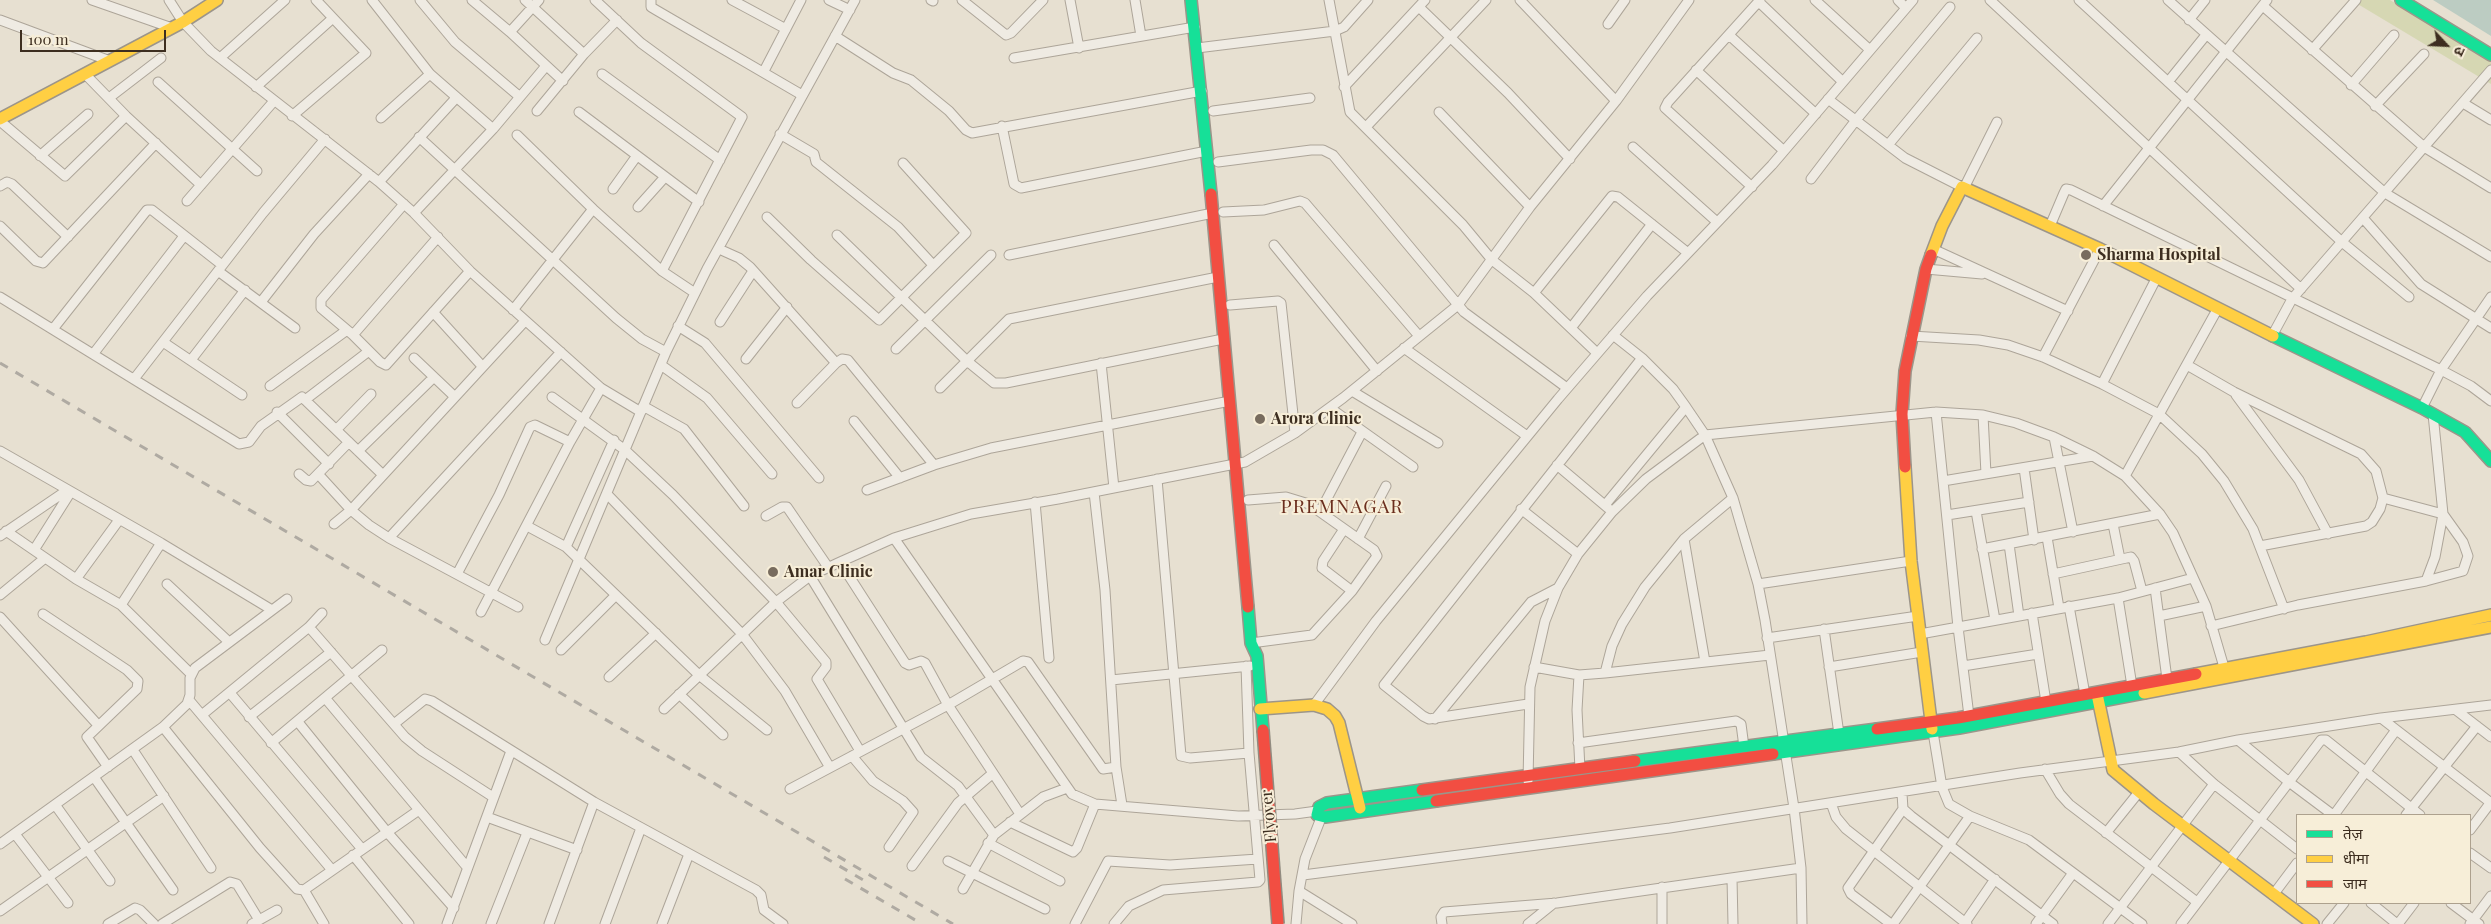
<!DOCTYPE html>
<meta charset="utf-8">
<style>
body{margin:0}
#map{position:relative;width:2491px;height:924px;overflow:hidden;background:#e7e0d1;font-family:"Playfair Display","Noto Sans Devanagari",serif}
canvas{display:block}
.legend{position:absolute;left:2296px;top:814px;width:175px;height:90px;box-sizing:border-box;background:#f7eed8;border:1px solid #ada18e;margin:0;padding:6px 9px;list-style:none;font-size:15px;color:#3d2e20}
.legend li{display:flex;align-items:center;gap:10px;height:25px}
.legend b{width:25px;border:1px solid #ada18e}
.north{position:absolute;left:2421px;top:20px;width:50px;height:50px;-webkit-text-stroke:4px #f7eed8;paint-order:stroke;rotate:115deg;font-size:14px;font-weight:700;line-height:20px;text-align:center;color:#3d2e20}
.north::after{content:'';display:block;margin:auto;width:18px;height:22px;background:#3d2e20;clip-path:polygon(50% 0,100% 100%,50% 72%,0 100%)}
.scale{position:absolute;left:20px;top:30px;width:146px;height:22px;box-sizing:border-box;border:2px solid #3d2e20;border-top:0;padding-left:6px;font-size:15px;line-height:18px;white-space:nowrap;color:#3d2e20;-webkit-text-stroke:4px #f7eed8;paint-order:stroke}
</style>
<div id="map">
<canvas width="2491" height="924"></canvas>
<ul class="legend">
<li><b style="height:6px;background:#16e098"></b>तेज़</li>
<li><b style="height:6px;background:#ffcf43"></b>धीमा</li>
<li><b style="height:6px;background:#f24e42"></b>जाम</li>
</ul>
<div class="north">उ</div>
<div class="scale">100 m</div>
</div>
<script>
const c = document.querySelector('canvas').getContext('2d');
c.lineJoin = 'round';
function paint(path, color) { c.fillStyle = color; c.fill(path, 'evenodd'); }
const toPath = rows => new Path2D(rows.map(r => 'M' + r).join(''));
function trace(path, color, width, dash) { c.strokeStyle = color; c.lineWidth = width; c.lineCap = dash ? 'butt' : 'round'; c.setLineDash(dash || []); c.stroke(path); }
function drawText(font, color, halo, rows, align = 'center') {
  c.font = font + ' "Playfair Display",serif'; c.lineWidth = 4; c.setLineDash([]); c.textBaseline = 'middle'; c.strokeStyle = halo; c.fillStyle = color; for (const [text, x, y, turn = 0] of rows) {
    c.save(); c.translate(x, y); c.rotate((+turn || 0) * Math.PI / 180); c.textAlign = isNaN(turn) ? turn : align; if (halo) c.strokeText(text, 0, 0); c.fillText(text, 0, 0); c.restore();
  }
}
const green = toPath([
 [2351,0,2390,0,2491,62,2491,84]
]);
const water = toPath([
 [2433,0,2491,0,2491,36]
]);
const street = toPath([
 [92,0,172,28],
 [169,0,183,22,211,51,379,182,414,213,470,271,601,388,641,412],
 [372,0,430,74,493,129],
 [420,0,455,42,520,97],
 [472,0,510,32,563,81],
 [525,0,584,54],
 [595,0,641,43,742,117,662,271],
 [651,0,651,7,656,10,802,95],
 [732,0,786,29],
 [829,0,850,10],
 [931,0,933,1],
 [962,0,1006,35,1011,33,1043,0],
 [1070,0,1079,48],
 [1135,0,1141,36],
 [1329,0,1350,112,1463,225,1492,260,1534,293,1597,353],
 [1520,0,1616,101],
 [1815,0,1870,50],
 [1898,0,1906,8],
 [1990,0,2301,289],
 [2079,0,2342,242,2409,297],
 [2168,0,2385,193,2491,257],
 [1759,2,1843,82],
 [2263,6,2424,147,2491,188],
 [1419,7,1508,93,1570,159],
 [0,20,110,61],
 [2189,20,2205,0],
 [1608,24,1625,0],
 [510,32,539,0],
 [1729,35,1816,114],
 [835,36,893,73,911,80,949,111,966,130,972,133,1202,91],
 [1197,48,1335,31,1344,27,1368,0],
 [2312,50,2356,0],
 [220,58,285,0],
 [1014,58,1195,27],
 [1696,70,1784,151],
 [764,71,801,0],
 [602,74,720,160],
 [86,75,126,116,201,185],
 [158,82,257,171],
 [2168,82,2206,35],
 [2351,85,2394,35],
 [256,87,333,18],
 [1344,87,1425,0],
 [109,98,161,58],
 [1828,99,1905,158,1962,187],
 [2463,103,2491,120],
 [2375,106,2424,54],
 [537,111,584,54,617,20],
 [1213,111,1310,98],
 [579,112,699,202],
 [1439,112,1530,207],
 [292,116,366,53,316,0],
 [381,118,430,74],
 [0,121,65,176,126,116],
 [1002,126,1014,184,1021,188,1207,151],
 [1366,127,1486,0],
 [780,134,814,154,816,162,898,227,933,265],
 [517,135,593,209,662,271,695,293],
 [419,137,616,318,642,339,666,352],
 [1888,145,1977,38],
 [1633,147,1717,222],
 [40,156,88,114],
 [1218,162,1311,150,1323,150,1333,155,1464,312,1567,388],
 [1811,179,1856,120,1950,7],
 [379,182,456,98],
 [0,186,7,182,12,184,68,237],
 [1965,186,1997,122],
 [1752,187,1665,108,1668,102,1760,0],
 [613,189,636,157],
 [187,201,274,101],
 [404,204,321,300,321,308,353,335,380,362,386,365,470,271],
 [2103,206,2267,0],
 [638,207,664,178],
 [1223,212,1264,210,1300,201,1305,203,1419,336],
 [414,213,493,129,546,66],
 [767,217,811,260,879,320,966,233,903,163],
 [2363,218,2421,284,2491,328],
 [0,226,36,261,43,263,156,143],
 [2050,226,2064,193,2066,189,2071,190,2441,370,2471,386,2491,401],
 [837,235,967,361,994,383,1006,383,1223,339],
 [1274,245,1377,371],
 [719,249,739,258,750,267,836,363],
 [1933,249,2068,311],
 [1009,255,1213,213],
 [1926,269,1982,274],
 [218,271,295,328],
 [1534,293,1612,196,1618,197,1688,253],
 [0,297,239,444,249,442,261,426,302,397,383,475],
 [261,302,314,234,369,174],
 [1230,305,1278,301,1281,303,1295,433],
 [513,310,593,209],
 [433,312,482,366],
 [720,322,753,271],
 [678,326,705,343,819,478],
 [1571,328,1652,224],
 [53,329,147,210,152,210,222,265],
 [353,335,438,237],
 [1613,335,1642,358,1673,389,1686,407,1705,435,1733,498,1758,584,1765,620,1794,808,1801,868,1802,924],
 [1911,336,1979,340,2008,345,2043,357,2102,384,2159,414,2202,454,2224,481,2253,529,2284,609],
 [2272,336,2292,299,2491,70],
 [163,342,242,395],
 [1404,348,1527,436],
 [896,349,991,255],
 [94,353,184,236],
 [2043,357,2100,249],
 [414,358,455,397],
 [746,359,787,307],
 [191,360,245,290],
 [1101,363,1114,488],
 [661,365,707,398,772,474],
 [2187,365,2234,392,2361,454,2376,471,2383,498,2380,509,2372,522,2366,526,2260,546],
 [134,379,263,213,325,139],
 [2102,384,2157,277],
 [270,386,347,330],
 [940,388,1009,319,1218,277],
 [1352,391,1438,443],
 [2236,395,2299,480,2328,534],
 [552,397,625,450,673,495,776,602,826,662,826,667,817,679,860,751],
 [305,400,369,351],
 [797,403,836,363,842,359,848,360,934,465],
 [643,406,684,429,744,506],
 [1330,408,1413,467],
 [2422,408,2441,370,2491,297],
 [277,412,329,464],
 [1936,412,1958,627,1969,716],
 [1983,415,1986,474],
 [854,421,900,478],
 [337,429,371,394],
 [2054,437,2073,532],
 [0,451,161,543,272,610],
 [358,451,434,377],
 [1557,465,1608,508],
 [2024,468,2034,540],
 [299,474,306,480,311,481,349,442],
 [319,475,351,510,369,525,389,538,518,607],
 [2125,476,2218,308],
 [1157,479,1181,756,1190,758,1249,753],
 [1943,481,2093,456],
 [867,490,934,465,991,448,1230,401],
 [1094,492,1105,590,1116,767,1122,805],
 [607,494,742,634,785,691,829,766],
 [2383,498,2443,514,2463,542,2468,556,2463,571,2426,581],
 [1248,500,1286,497,1309,504,1374,550,1377,556,1352,591,1312,635,1251,643],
 [1035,502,1049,658],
 [1605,505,1686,407],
 [1521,509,1578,554],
 [1321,510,1362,432],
 [1976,511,1995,620],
 [1947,515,2029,502],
 [766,516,782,507,787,507,828,567],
 [334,524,351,510,525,321],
 [2113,524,2120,559],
 [527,526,566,547,699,675,767,730],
 [1344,529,1323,561,1322,568,1352,591],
 [6,531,76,579,121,605,191,674],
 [0,536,66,491],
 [2047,537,2059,608],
 [389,538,561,352],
 [894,538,1072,794,1095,804,1238,816,1295,814,1317,811],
 [1358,539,1386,486],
 [1684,539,1705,662],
 [2009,544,2019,616],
 [566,547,614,440],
 [1982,549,2160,514],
 [34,550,70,493],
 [840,562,905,663,909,665,921,661,925,663,948,705,1020,814],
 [457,574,499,495,530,427,535,425,570,442],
 [2053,574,2131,557,2134,561,2142,591],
 [810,576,921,757,958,786,994,835],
 [76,579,119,520],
 [167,584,229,642],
 [1758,584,1911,561],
 [2155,588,2167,679],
 [0,595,45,558],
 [2118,598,2132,686],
 [121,605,161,543],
 [2069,606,2086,700],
 [481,612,570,442,601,388],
 [2032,613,2046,702],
 [43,614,127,670,138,681,137,689,87,737,108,767],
 [2159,616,2206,606],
 [0,617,98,725],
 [2211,626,2298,605,2426,581,2435,557,2443,514,2433,414],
 [309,627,405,737,422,751,493,797],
 [1824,629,1839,734],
 [1920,634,2118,598,2193,578],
 [1767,638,1918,616],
 [545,640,666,352,707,269,855,0],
 [561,650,616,595],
 [1963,666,2038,654],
 [1534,667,1579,675,1605,673,1770,655],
 [1829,667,1922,652],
 [1605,673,1612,646,1622,624,1645,587,1684,539,1733,498],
 [1579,675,1577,710,1580,769],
 [609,677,656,633],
 [1111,680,1250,666],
 [230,693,362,849],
 [679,694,723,735],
 [326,699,467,867],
 [189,700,332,870],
 [1528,704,1429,719,1423,716,1384,685,1642,358],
 [1314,705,1376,621,1558,399,1647,296,1772,165,1913,0],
 [664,709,776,602,810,576,840,562,894,538,971,514,1058,499,1245,462,1295,433,1343,398,1458,305,1530,207,1616,101,1689,0],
 [2456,710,2491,737],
 [203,714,309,627,322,613],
 [249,717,331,652],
 [2381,718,2491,803],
 [1435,719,1531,602,1558,588],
 [298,722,387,832,454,908],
 [394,724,425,699,432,701,594,802,756,890,761,895,764,910,783,924],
 [163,727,260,848,297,889,304,890,419,810],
 [1933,732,1942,787,1949,804,1970,816,2029,840,2142,924],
 [2238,740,2289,782,2333,815],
 [271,743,382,650],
 [1578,743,1736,721,1741,724,1744,747],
 [133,750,211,868],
 [2179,752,2214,784,2297,849],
 [852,756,873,781,903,801,913,812,889,847],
 [2045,769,2060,794,2069,804,2197,902],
 [94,777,173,890],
 [1528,781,1530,687,1545,621,1558,588,1578,554,1612,512,1646,479,1705,435,1936,412,1983,415,2016,423,2054,437,2093,456,2125,476,2160,514,2173,533,2206,606,2226,674],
 [790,789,948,705,1023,661,1028,662,1103,769,1116,767],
 [1902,793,1903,809,1911,816,2053,924],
 [1831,803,1836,817,1846,829,1967,924],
 [56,806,110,881],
 [2334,815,2396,730],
 [2406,815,2477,726],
 [487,817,577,850],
 [1010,822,1073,852,1077,848,1095,804],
 [2470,830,2491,802],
 [2106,833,2139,792],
 [15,834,68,903],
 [988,843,1060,881],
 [0,844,163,727,187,704,190,695,190,678,195,668,287,599],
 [2470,853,2491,868],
 [353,855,409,924],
 [948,861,1045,909],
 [912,866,958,803,992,774],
 [1303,875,1670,828,2020,773,2179,752,2238,740,2381,718,2491,705],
 [1732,878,1733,924],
 [1662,887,1662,924],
 [963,889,994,835,1043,797,1067,788],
 [304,890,324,924],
 [1299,891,1352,924],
 [2273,895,2297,863],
 [2371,903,2397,924],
 [2451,903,2479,924],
 [0,911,164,796],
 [108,924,135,908,140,910,154,924],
 [162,924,230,882,237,884,259,920],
 [252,924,277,910],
 [447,924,511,751],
 [491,924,527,833],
 [549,924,594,802],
 [605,924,641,828],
 [662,924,689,854],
 [1075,924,1108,861,1170,865,1258,859],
 [1114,924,1129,906,1163,890,1258,882,1260,880,1249,753,1246,666],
 [1296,924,1299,891,1305,859,1321,818],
 [1442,924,1441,917,1444,912,1557,903,1801,868],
 [1528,924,1554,903],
 [1891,924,1851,894,1848,888,1903,809],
 [1893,924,1970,816],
 [1964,924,1995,879],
 [2036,924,2073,873],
 [2108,924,2214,784],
 [2181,924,2321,740,2326,740,2420,815],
 [2327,924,2344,903],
 [2398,924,2414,903],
 [2470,924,2491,896]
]);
const fast = toPath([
 [1191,0,1211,194],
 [2401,0,2491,55],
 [2273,336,2422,408,2465,432,2491,461],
 [1248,607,1251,643,1257,656,1263,730],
 [1773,754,1959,728,2144,693],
 [1635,761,1877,729],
 [1422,790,1327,803,1319,807,1317,815,1325,817,1436,801]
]);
const slow = toPath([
 [0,119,183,22,217,0],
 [1931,255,1942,226,1962,187,2100,249,2273,336],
 [1905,467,1911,561,1932,729],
 [2196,674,2366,642,2491,615],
 [2144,693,2491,627],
 [2097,694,2113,770,2154,804,2313,924],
 [1260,709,1314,705,1327,709,1335,716,1339,723,1360,808]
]);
const jam = toPath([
 [1211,194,1248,607],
 [1905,467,1902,414,1905,371,1926,269,1931,255],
 [1877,729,1958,718,2196,674],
 [1422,790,1635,761],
 [1436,801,1773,754]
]);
const rail = toPath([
 [0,363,953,924],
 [824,857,865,881],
 [845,879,922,924]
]);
const jamBridge = toPath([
 [1263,730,1278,924]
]);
const markers = [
 [2086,255,6,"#786c5e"],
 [1260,419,6,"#786c5e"],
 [773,572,6,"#786c5e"]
];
const poiNames = [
 ["Sharma Hospital",2097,255],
 ["Arora Clinic",1271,419],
 ["Amar Clinic",784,572]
];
const streetNames = [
 ["Flyover",1269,816,-95]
];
const quarterNames = [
 ["PREMNAGAR",1342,507]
];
paint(green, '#d6d7b3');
paint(water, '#bcccc2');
trace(street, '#ada599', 11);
trace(fast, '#9c958a', 14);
trace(slow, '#9c958a', 14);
trace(jam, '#9c958a', 14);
trace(street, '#efebe3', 9);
trace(fast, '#16e098', 11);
trace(slow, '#ffcf43', 11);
trace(jam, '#f24e42', 11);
trace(rail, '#afaaa2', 3, [9, 9]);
trace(jamBridge, '#928b80', 14, []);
trace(jamBridge, '#f24e42', 11);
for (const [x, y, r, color] of markers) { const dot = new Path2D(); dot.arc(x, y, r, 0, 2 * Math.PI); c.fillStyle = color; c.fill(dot); trace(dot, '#f7eed8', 2); }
drawText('bold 16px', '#3d2e20', '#f7eed8', poiNames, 'left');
drawText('16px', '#3d2e20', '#f7eed8', streetNames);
c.letterSpacing = '1px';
drawText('19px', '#6b2e1e', '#f7eed8', quarterNames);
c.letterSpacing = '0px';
</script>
